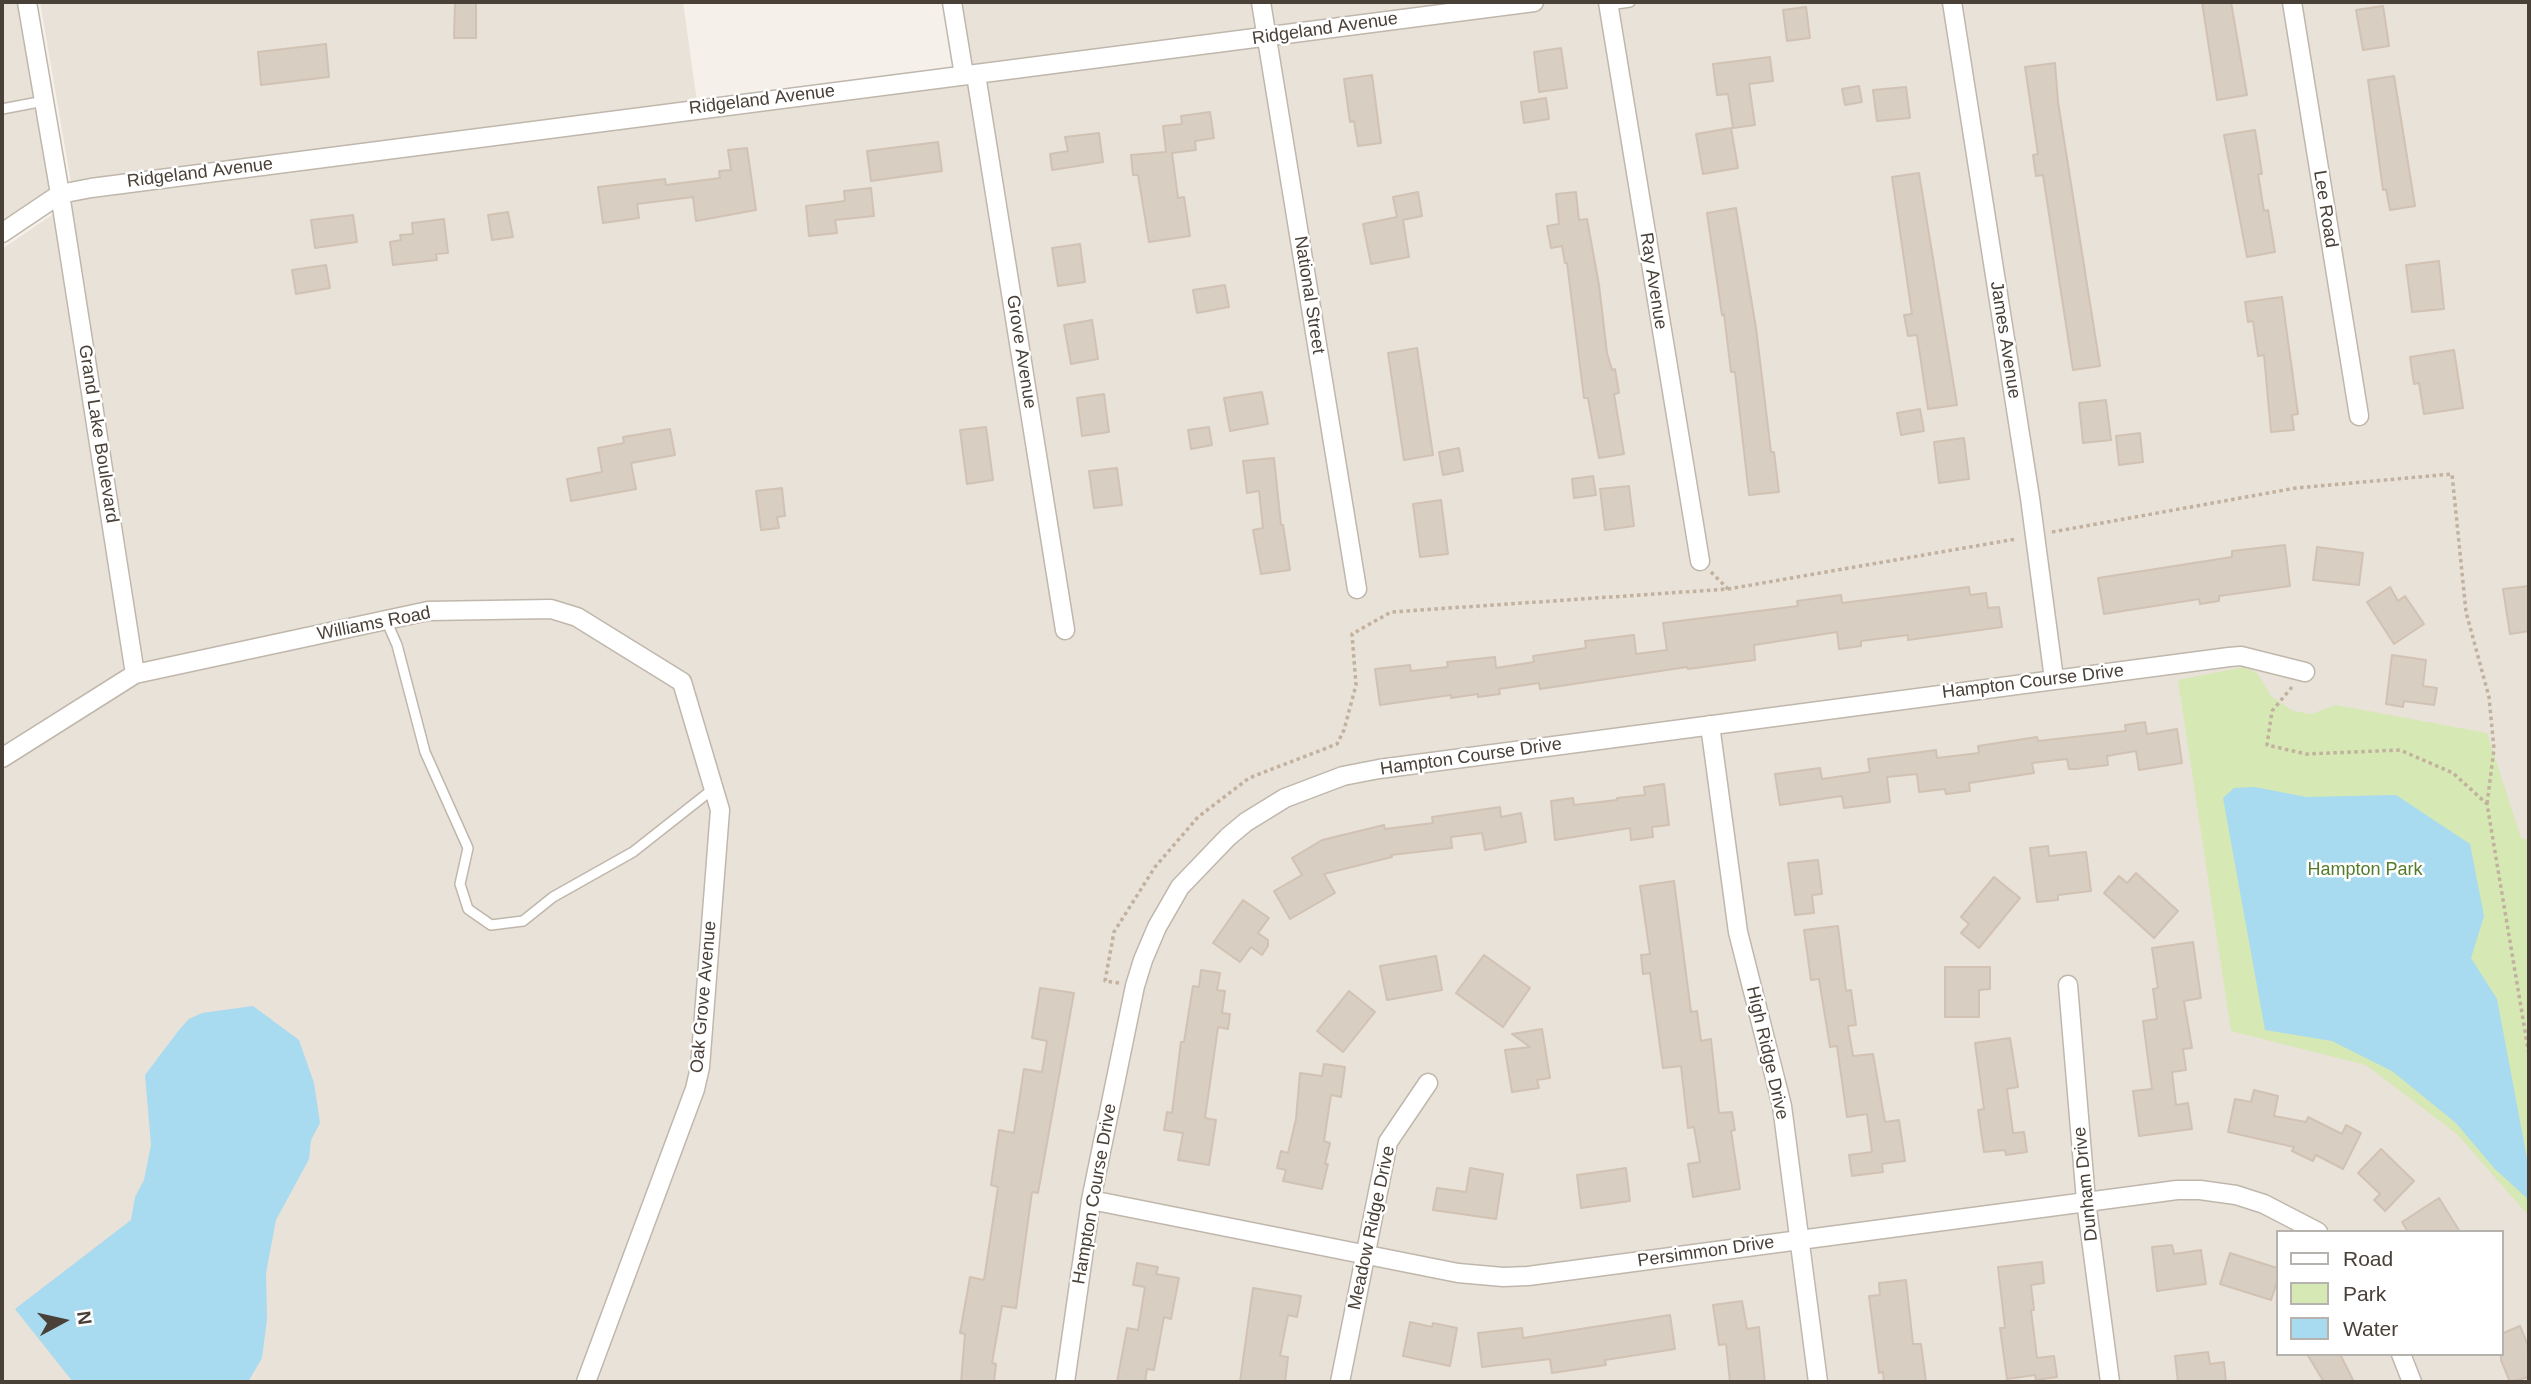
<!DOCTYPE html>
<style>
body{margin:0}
#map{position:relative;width:2531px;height:1384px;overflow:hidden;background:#f5f0ea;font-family:Helvetica,sans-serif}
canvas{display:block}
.frame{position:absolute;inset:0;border:4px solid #494038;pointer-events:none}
.legend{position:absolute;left:2276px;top:1230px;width:228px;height:126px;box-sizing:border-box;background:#fff;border:2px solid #b6b3af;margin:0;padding:9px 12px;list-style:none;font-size:21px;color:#494038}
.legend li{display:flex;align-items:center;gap:14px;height:35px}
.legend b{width:35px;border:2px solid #b6b3af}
.north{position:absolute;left:28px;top:1286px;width:70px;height:70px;-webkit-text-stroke:5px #fff;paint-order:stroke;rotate:82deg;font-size:19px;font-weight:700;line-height:28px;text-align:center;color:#494038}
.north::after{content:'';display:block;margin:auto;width:24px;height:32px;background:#494038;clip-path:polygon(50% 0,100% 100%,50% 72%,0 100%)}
</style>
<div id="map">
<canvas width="2531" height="1384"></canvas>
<div class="frame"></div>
<ul class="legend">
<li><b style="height:9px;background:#fff"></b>Road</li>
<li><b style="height:19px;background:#d6e8b4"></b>Park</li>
<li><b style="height:19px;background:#a8daf0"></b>Water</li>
</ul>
<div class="north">N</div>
</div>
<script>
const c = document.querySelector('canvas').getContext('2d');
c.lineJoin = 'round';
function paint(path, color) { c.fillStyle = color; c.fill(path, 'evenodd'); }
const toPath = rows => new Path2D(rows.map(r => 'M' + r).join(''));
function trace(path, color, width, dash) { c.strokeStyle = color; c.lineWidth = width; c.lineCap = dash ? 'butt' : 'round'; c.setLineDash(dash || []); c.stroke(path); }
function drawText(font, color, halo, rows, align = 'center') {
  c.font = font + ' Helvetica,sans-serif'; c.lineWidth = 5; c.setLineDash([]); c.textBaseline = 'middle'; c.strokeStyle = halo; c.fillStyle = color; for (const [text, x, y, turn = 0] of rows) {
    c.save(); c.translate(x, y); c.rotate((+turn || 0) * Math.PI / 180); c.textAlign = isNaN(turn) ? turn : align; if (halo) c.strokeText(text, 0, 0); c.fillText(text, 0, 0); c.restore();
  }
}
const residential = toPath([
 [2,2,20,2,53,186,2,221],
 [40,2,683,2,697,102,969,67,959,2,2529,2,2529,1382,2,1382,2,249,74,200],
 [2277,1232,2501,1232,2501,1354,2277,1354]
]);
const green = toPath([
 [2244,667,2257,673,2271,696,2293,711,2311,714,2336,705,2487,733,2521,838,2529,840,2529,1216,2457,1134,2366,1065,2231,1031,2178,680]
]);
const water = toPath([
 [2255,787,2306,797,2396,795,2470,844,2484,916,2471,958,2497,999,2529,1169,2529,1200,2494,1168,2456,1123,2392,1071,2332,1041,2265,1030,2223,798,2234,788],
 [253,1006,299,1040,314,1083,320,1123,311,1140,309,1159,276,1220,266,1273,267,1319,262,1358,248,1382,73,1382,15,1309,131,1220,135,1197,144,1180,151,1145,145,1075,179,1030,189,1019,202,1013]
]);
const building = toPath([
 [455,2,476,3,476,38,454,38,455,2],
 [2202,2,2231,2,2247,95,2217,100,2202,2],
 [2383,6,2389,46,2363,50,2356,10,2383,6],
 [1806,7,1810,38,1787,41,1783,10,1806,7],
 [326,44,329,77,261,85,258,52,326,44],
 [1561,48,1567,88,1539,92,1534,52,1561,48],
 [1770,57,1773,81,1749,84,1755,125,1733,128,1728,94,1717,95,1713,64,1770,57],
 [2055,63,2058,102,2100,366,2073,370,2043,175,2036,176,2033,155,2038,154,2025,67,2055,63],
 [1372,75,1381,143,1358,146,1354,121,1350,122,1344,79,1372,75],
 [2394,76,2415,206,2390,210,2386,189,2383,190,2368,80,2394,76],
 [1859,86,1862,102,1845,105,1842,89,1859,86],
 [1906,87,1910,118,1877,121,1873,90,1906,87],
 [1546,98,1549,119,1524,123,1521,102,1546,98],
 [1210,112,1214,138,1195,141,1196,150,1172,153,1178,198,1184,197,1190,236,1149,242,1138,175,1133,175,1131,155,1166,152,1163,126,1182,124,1181,116,1210,112],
 [1731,128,1738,168,1703,174,1696,134,1731,128],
 [2255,130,2262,174,2258,174,2264,211,2268,210,2275,252,2247,257,2224,135,2255,130],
 [1099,133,1103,162,1052,170,1050,154,1068,151,1065,137,1099,133],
 [938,142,942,171,871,181,867,151,938,142],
 [747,148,756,210,696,221,693,197,637,204,639,218,603,223,598,187,665,179,666,185,720,178,719,171,731,170,728,150,747,148],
 [1919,173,1957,405,1928,409,1917,335,1908,336,1904,315,1912,314,1892,177,1919,173],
 [871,188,874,216,835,220,837,233,809,236,806,206,845,201,844,191,871,188],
 [1418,192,1422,216,1403,220,1409,257,1371,264,1363,224,1397,217,1393,197,1418,192],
 [1576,192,1579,220,1587,219,1599,285,1607,353,1612,370,1615,369,1619,393,1614,394,1624,454,1599,458,1588,398,1584,398,1567,263,1565,263,1562,246,1551,248,1547,226,1559,224,1556,194,1576,192],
 [1736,208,1756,328,1771,452,1774,452,1779,492,1749,495,1735,372,1731,372,1724,314,1722,315,1707,213,1736,208],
 [508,212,513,237,492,240,488,215,508,212],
 [353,215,357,242,315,248,311,220,353,215],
 [444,219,448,253,436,254,437,260,393,265,390,242,401,240,400,235,413,234,412,223,444,219],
 [1080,244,1085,282,1058,286,1052,248,1080,244],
 [2439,261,2444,309,2412,312,2406,265,2439,261],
 [326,265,330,288,296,294,292,270,326,265],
 [1225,285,1229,307,1197,313,1193,290,1225,285],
 [2282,297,2298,414,2292,415,2294,430,2271,432,2264,355,2258,356,2253,321,2248,322,2245,302,2282,297],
 [1092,320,1098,359,1071,364,1064,325,1092,320],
 [1417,348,1433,455,1404,460,1388,353,1417,348],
 [2454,350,2463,408,2424,414,2419,383,2414,384,2410,357,2454,350],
 [1262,392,1268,424,1230,431,1224,398,1262,392],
 [1104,394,1109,432,1082,436,1077,398,1104,394],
 [2106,400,2111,440,2083,443,2079,403,2106,400],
 [1920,409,1924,431,1901,435,1897,413,1920,409],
 [986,427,993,480,967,484,960,430,986,427],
 [1209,427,1212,445,1191,449,1188,430,1209,427],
 [670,429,675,455,631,463,636,489,571,501,567,479,602,472,598,448,624,443,623,437,670,429],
 [2140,433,2143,462,2119,465,2116,436,2140,433],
 [1964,438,1969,479,1939,483,1934,442,1964,438],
 [1459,448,1463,471,1443,475,1439,452,1459,448],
 [1274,458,1281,525,1283,525,1290,570,1261,574,1253,530,1263,528,1259,491,1247,493,1243,461,1274,458],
 [1117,468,1122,505,1094,508,1089,471,1117,468],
 [1593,476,1596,495,1574,498,1572,479,1593,476],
 [1629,486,1634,526,1605,530,1600,489,1629,486],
 [782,488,785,516,777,517,779,528,761,530,756,491,782,488],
 [1441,500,1448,554,1420,557,1413,504,1441,500],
 [2285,545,2290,586,2219,596,2219,601,2200,604,2199,599,2104,614,2098,578,2232,557,2232,551,2285,545],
 [2317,547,2363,553,2359,585,2313,580,2317,547],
 [2529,586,2529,631,2510,634,2503,589,2529,586],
 [1969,587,1970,595,1986,593,1988,608,1999,607,2002,627,1908,640,1908,635,1861,641,1861,646,1839,649,1837,632,1754,645,1755,660,1688,669,1687,667,1540,689,1539,683,1499,689,1500,694,1478,697,1478,694,1451,698,1451,695,1380,705,1375,669,1410,665,1411,671,1448,667,1447,662,1495,657,1496,668,1534,662,1533,656,1586,648,1585,641,1634,635,1636,654,1667,650,1663,623,1798,606,1797,601,1841,595,1842,603,1969,587],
 [2390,587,2398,601,2405,596,2424,624,2394,644,2367,602,2390,587],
 [2392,655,2426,660,2423,686,2437,688,2434,705,2404,701,2403,707,2386,704,2392,655],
 [2145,722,2147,734,2177,729,2182,763,2139,770,2136,751,2107,756,2108,765,2076,769,2069,769,2067,759,2032,763,2034,773,1969,783,1970,791,1946,794,1945,789,1919,792,1917,774,1887,777,1890,802,1844,808,1842,796,1780,805,1775,774,1820,768,1822,779,1870,772,1868,759,1936,750,1937,758,1979,753,1978,746,2037,737,2038,741,2126,731,2125,725,2145,722],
 [1664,784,1669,825,1652,827,1653,837,1631,840,1630,828,1555,840,1551,801,1573,798,1574,805,1617,800,1617,798,1645,795,1644,787,1664,784],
 [1500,807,1501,817,1521,813,1526,842,1485,850,1482,833,1451,837,1452,848,1391,855,1392,857,1324,874,1335,893,1290,919,1274,891,1302,875,1292,858,1322,840,1384,825,1385,829,1433,823,1432,817,1500,807],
 [2048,846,2049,856,2086,852,2091,891,2058,895,2058,900,2037,902,2030,848,2048,846],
 [1818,860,1822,894,1812,895,1814,913,1795,915,1788,863,1818,860],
 [2136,873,2178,911,2154,938,2104,893,2119,876,2127,883,2136,873],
 [1994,877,2020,898,1979,948,1961,933,1969,924,1961,917,1994,877],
 [1674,881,1691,1012,1697,1011,1701,1041,1711,1039,1719,1113,1732,1112,1735,1130,1731,1131,1740,1189,1693,1197,1688,1164,1700,1162,1694,1127,1688,1128,1681,1066,1663,1068,1650,973,1643,974,1641,955,1650,954,1640,886,1674,881],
 [1243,900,1269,918,1258,933,1268,940,1268,946,1262,955,1251,947,1240,962,1213,943,1243,900],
 [1838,926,1846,991,1851,990,1856,1025,1848,1026,1853,1056,1873,1054,1885,1122,1899,1120,1905,1161,1882,1164,1883,1172,1852,1176,1849,1155,1872,1152,1867,1114,1847,1117,1837,1046,1830,1047,1819,979,1811,980,1804,930,1838,926],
 [2193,942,2201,998,2184,1001,2192,1048,2183,1049,2186,1070,2172,1072,2176,1105,2188,1103,2192,1129,2139,1136,2133,1091,2152,1089,2143,1021,2157,1019,2153,989,2158,988,2152,948,2193,942],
 [1484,955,1530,988,1503,1027,1456,993,1484,955],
 [1436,956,1442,990,1387,1000,1380,966,1436,956],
 [1945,967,1990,967,1990,989,1979,990,1979,1017,1945,1017,1945,967],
 [1201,970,1220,973,1217,990,1225,991,1222,1013,1230,1014,1228,1029,1218,1027,1205,1118,1216,1120,1209,1165,1178,1160,1183,1133,1164,1130,1167,1112,1172,1113,1181,1042,1184,1042,1193,986,1199,987,1201,970],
 [1040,988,1074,993,1038,1193,1032,1192,1016,1308,1002,1306,992,1363,996,1364,994,1382,961,1382,965,1334,960,1333,970,1277,984,1280,998,1187,991,1185,999,1130,1014,1133,1024,1069,1042,1072,1047,1041,1032,1038,1040,988],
 [1349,991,1375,1012,1343,1052,1317,1031,1349,991],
 [1542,1029,1550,1078,1537,1080,1539,1088,1512,1092,1505,1050,1530,1047,1512,1034,1542,1029],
 [2010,1038,2018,1087,2007,1089,2013,1133,2024,1132,2027,1152,2006,1155,2005,1150,1984,1152,1978,1110,1984,1109,1975,1043,2010,1038],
 [1324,1064,1345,1067,1341,1097,1331,1095,1324,1141,1330,1143,1325,1164,1328,1164,1322,1189,1283,1181,1286,1170,1277,1168,1281,1151,1288,1153,1296,1119,1300,1073,1322,1076,1324,1064],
 [2254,1090,2278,1096,2274,1116,2306,1122,2308,1117,2342,1134,2346,1125,2361,1133,2343,1169,2316,1155,2313,1161,2292,1151,2294,1147,2228,1132,2235,1099,2251,1102,2254,1090],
 [2381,1149,2414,1181,2385,1211,2374,1200,2380,1194,2358,1173,2381,1149],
 [1470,1168,1503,1174,1496,1219,1433,1210,1437,1188,1466,1192,1470,1168],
 [1626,1168,1630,1201,1581,1208,1577,1175,1626,1168],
 [2439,1198,2460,1232,2408,1232,2402,1222,2439,1198],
 [2172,1245,2174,1254,2201,1250,2206,1284,2157,1291,2152,1247,2172,1245],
 [2230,1253,2277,1268,2277,1282,2271,1300,2220,1284,2230,1253],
 [2042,1262,2044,1283,2031,1285,2034,1310,2031,1310,2037,1358,2054,1356,2057,1377,2036,1380,2035,1375,2007,1379,2000,1328,2005,1328,1998,1267,2042,1262],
 [1137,1263,1158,1267,1156,1274,1179,1278,1171,1319,1164,1317,1154,1370,1147,1369,1145,1382,1117,1382,1127,1328,1138,1330,1145,1287,1133,1285,1137,1263],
 [1906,1280,1913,1344,1921,1344,1926,1382,1884,1382,1883,1372,1879,1373,1869,1296,1880,1295,1879,1283,1906,1280],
 [1253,1288,1301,1296,1297,1317,1288,1315,1280,1356,1288,1357,1285,1382,1240,1382,1253,1288],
 [1742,1301,1747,1329,1759,1327,1765,1382,1730,1382,1726,1344,1719,1345,1713,1305,1742,1301],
 [1670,1315,1675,1349,1605,1360,1606,1365,1552,1373,1550,1359,1482,1367,1478,1333,1522,1328,1523,1338,1670,1315],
 [1410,1322,1432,1327,1433,1323,1457,1328,1450,1366,1403,1356,1410,1322],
 [2520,1326,2529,1348,2529,1377,2510,1382,2501,1360,2501,1334,2520,1326],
 [2208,1352,2210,1364,2224,1362,2226,1382,2178,1382,2175,1356,2208,1352],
 [2307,1354,2340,1354,2354,1382,2324,1382,2307,1354]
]);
const path = toPath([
 [2052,532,2296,488,2452,474,2466,612,2489,697,2494,749,2487,804],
 [1711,572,1728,589],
 [2292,687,2272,711,2267,745,2306,754,2400,750,2453,773,2487,804,2529,1055],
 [1119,983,1105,981,1114,932,1155,867,1198,817,1249,778,1337,744,1344,730,1356,685,1352,634,1391,612,1728,589,2016,539]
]);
const lane = toPath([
 [1609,5,1630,2],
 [2,109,44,101],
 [386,620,397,645,425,752,468,848,460,884,468,909,491,925,523,921,553,897,633,852,713,789]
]);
const street = toPath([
 [27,2,60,194,135,674],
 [952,2,964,75],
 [1261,2,1357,589],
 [1608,2,1700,561],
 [1952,2,2030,498,2054,679],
 [2292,2,2359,416],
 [976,75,1065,630],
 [2,233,60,194,91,188,1534,2],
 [1710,725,1738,932,1782,1106,1818,1382],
 [2,758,135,674,428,611,551,609,577,617,682,682,720,810,700,1067,695,1089,586,1382],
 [2068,985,2086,1201,2110,1382],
 [1091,1200,1458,1273,1503,1277,1528,1276,2177,1190,2200,1190,2236,1195,2264,1204,2318,1232],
 [2401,1354,2412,1382],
 [1065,1382,1091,1200,1135,986,1143,960,1157,927,1180,887,1228,837,1246,822,1285,798,1343,776,1379,769,2229,657,2241,656,2305,672],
 [1340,1382,1388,1142,1428,1083]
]);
const streetNames = [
 ["Ridgeland Avenue",1325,29,-8],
 ["Ridgeland Avenue",762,100,-7],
 ["Ridgeland Avenue",200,173,-7],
 ["Lee Road",2325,209,81],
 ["Ray Avenue",1653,281,81],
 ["National Street",1309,295,81],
 ["James Avenue",2005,340,81],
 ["Grove Avenue",1021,352,81],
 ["Grand Lake Boulevard",98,434,81],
 ["Williams Road",374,624,-11],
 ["Hampton Course Drive",2033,682,-7],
 ["Hampton Course Drive",1471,757,-8],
 ["Oak Grove Avenue",704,997,-85],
 ["High Ridge Drive",1767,1053,77],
 ["Dunham Drive",2086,1184,-96],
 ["Hampton Course Drive",1095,1194,-80],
 ["Meadow Ridge Drive",1372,1228,-78],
 ["Persimmon Drive",1706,1252,-8]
];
const parkNames = [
 ["Hampton Park",2365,870]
];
paint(residential, '#e9e2d8');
paint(green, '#d6e8b4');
paint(water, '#a8daf0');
paint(building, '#d9cec2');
trace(building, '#d1c2b3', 2);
trace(lane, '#c0b7ac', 12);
trace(street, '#c0b7ac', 21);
trace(path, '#c2b19e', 3.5, [3.5, 3.5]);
trace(lane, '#fff', 9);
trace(street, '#fff', 18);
drawText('18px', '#494038', '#fff', streetNames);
drawText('18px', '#527b2b', '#fff', parkNames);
</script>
